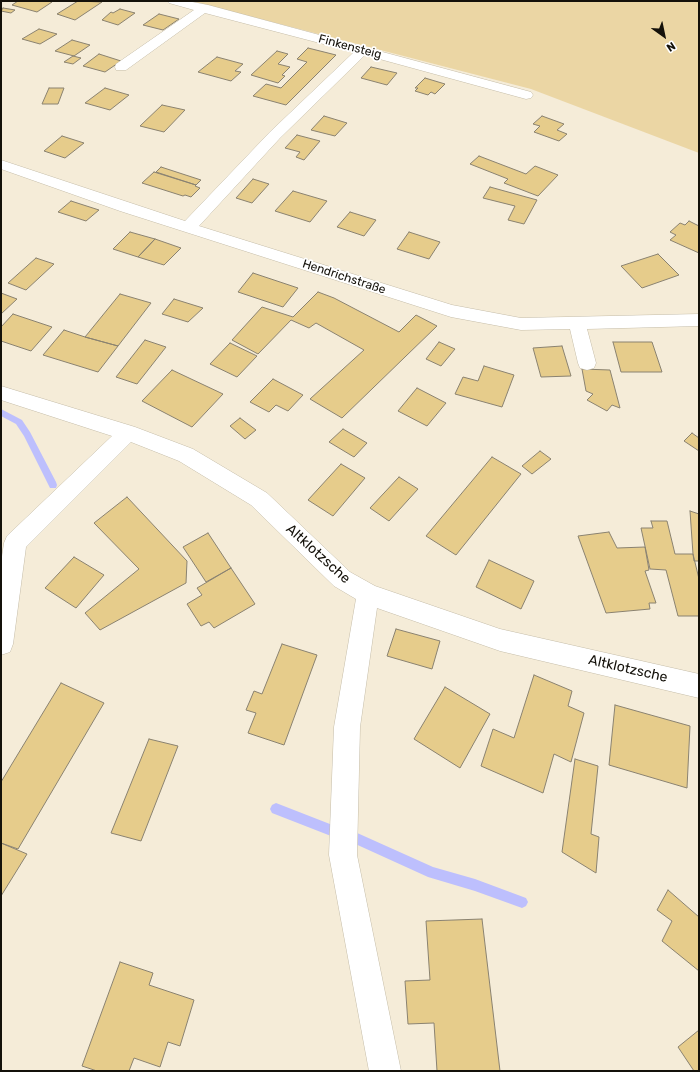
<!DOCTYPE html>
<meta charset="utf-8">
<style>
body{margin:0}
#map{position:relative;width:700px;height:1072px;overflow:hidden;background:#f5ecd8;font-family:Rubik,sans-serif}
canvas{display:block}
.frame{position:absolute;inset:0;border:2px solid #14110a;pointer-events:none}
.north{position:absolute;left:644px;top:16px;width:40px;height:40px;-webkit-text-stroke:3px #fff;paint-order:stroke;rotate:147deg;font-size:11px;font-weight:700;line-height:16px;text-align:center;color:#14110a}
.north::after{content:'';display:block;margin:auto;width:14px;height:18px;background:#14110a;clip-path:polygon(50% 0,100% 100%,50% 72%,0 100%)}
</style>
<div id="map">
<canvas width="700" height="1072"></canvas>
<div class="frame"></div>
<div class="north">N</div>
</div>
<script>
const c = document.querySelector('canvas').getContext('2d');
c.lineJoin = 'round';
function paint(path, color) { c.fillStyle = color; c.fill(path, 'evenodd'); }
const toPath = rows => new Path2D(rows.map(r => 'M' + r).join(''));
function trace(path, color, width, dash) { c.strokeStyle = color; c.lineWidth = width; c.lineCap = dash ? 'butt' : 'round'; c.setLineDash(dash || []); c.stroke(path); }
function drawText(font, color, halo, rows, align = 'center') {
  c.font = font + ' Rubik,sans-serif'; c.lineWidth = 3.5; c.setLineDash([]); c.textBaseline = 'middle'; c.strokeStyle = halo; c.fillStyle = color; for (const [text, x, y, turn = 0] of rows) {
    c.save(); c.translate(x, y); c.rotate((+turn || 0) * Math.PI / 180); c.textAlign = isNaN(turn) ? turn : align; if (halo) c.strokeText(text, 0, 0); c.fillText(text, 0, 0); c.restore();
  }
}
const green = toPath([
 [191,1,699,1,699,153,531,89]
]);
const stream = toPath([
 [1,409,22,420,30,432,56,482,57,485,56,488,50,488,24,436,16,424,1,416,1,409],
 [276,803,335,826,337,830,335,834,331,836,272,813,270,809,272,805,276,803],
 [355,832,433,867,475,879,526,898,528,902,526,906,522,908,475,891,428,877,351,842,349,838,351,834,355,832]
]);
const building = toPath([
 [18,1,47,1,52,2,37,12,12,5,18,1],
 [78,1,102,2,75,20,57,14,78,1],
 [3,8,15,10,11,13,1,11,3,8],
 [120,9,135,13,118,25,102,20,111,12,113,13,120,9],
 [159,14,179,19,163,30,143,25,159,14],
 [39,29,57,34,40,44,22,39,39,29],
 [72,40,90,45,74,56,55,51,72,40],
 [308,48,336,55,286,105,253,96,266,84,281,88,307,62,297,59,308,48],
 [277,51,288,54,278,64,290,67,282,75,285,76,278,83,251,75,277,51],
 [99,54,121,61,105,72,83,66,99,54],
 [73,56,81,58,73,64,64,62,73,56],
 [217,57,243,64,235,71,241,72,231,81,198,72,217,57],
 [371,67,397,73,387,85,361,78,371,67],
 [425,78,445,84,435,94,431,92,428,95,415,91,418,88,415,88,425,78],
 [49,88,64,88,58,104,42,104,49,88],
 [105,88,129,95,110,110,85,103,105,88],
 [162,105,185,110,164,132,140,126,162,105],
 [324,116,347,123,335,136,311,130,324,116],
 [542,116,564,124,557,130,567,134,559,141,534,132,540,126,533,124,542,116],
 [297,135,320,141,304,160,296,157,300,152,285,148,297,135],
 [62,136,84,143,65,158,44,151,62,136],
 [479,156,526,174,535,166,558,175,538,196,504,183,508,179,470,164,479,156],
 [161,167,201,180,196,185,156,172,161,167],
 [154,172,196,185,195,186,200,188,191,197,185,195,183,196,142,183,154,172],
 [253,179,269,184,252,203,236,198,253,179],
 [490,187,537,200,524,224,508,220,515,206,483,198,490,187],
 [293,191,327,201,310,222,275,211,293,191],
 [71,201,99,210,86,221,58,212,71,201],
 [350,212,376,220,364,236,337,227,350,212],
 [689,221,699,226,699,253,670,240,676,235,670,232,680,223,685,225,689,221],
 [130,232,155,239,138,257,113,249,130,232],
 [409,232,440,242,429,259,397,249,409,232],
 [155,239,181,248,164,265,138,257,155,239],
 [658,254,679,275,642,288,621,266,658,254],
 [36,258,54,264,26,290,8,283,36,258],
 [253,273,298,288,283,307,238,292,253,273],
 [318,292,334,298,399,332,416,315,437,326,342,418,310,399,364,350,316,323,309,328,291,320,258,354,232,340,262,307,293,317,318,292],
 [1,293,17,299,1,314,1,293],
 [120,294,151,303,118,346,85,337,120,294],
 [174,299,203,308,188,322,162,314,174,299],
 [13,314,52,327,31,351,1,341,1,327,13,314],
 [64,330,85,337,118,346,98,372,43,355,64,330],
 [145,340,166,347,137,384,116,377,145,340],
 [439,342,455,349,441,366,426,359,439,342],
 [613,342,652,342,662,372,621,372,613,342],
 [230,343,257,356,237,377,210,364,230,343],
 [562,346,571,376,541,377,533,348,562,346],
 [484,366,514,375,502,407,455,394,463,377,478,381,484,366],
 [582,369,610,370,620,408,612,405,607,411,587,400,593,394,586,391,582,369],
 [172,370,223,394,192,427,142,401,172,370],
 [273,379,303,395,288,411,276,405,269,412,250,402,273,379],
 [417,388,446,403,427,426,398,411,417,388],
 [240,418,256,430,245,439,230,426,240,418],
 [343,429,367,443,354,457,329,442,343,429],
 [692,433,699,438,699,451,684,441,692,433],
 [540,451,551,459,532,474,522,466,540,451],
 [492,457,521,474,456,555,426,536,492,457],
 [341,464,365,478,333,516,308,500,341,464],
 [399,477,418,489,389,521,370,508,399,477],
 [127,497,187,561,186,583,100,630,85,613,139,569,94,523,127,497],
 [690,511,699,514,699,561,694,561,693,554,690,511],
 [651,521,667,521,675,554,693,554,699,579,699,616,678,616,666,570,650,569,641,528,653,528,651,521],
 [609,532,617,548,645,547,649,570,645,571,656,603,649,603,650,609,606,613,578,536,609,532],
 [208,533,231,568,206,582,183,547,208,533],
 [74,557,104,575,76,608,45,588,74,557],
 [489,560,534,581,521,609,476,587,489,560],
 [231,568,255,604,214,628,209,622,201,626,187,604,202,595,197,588,231,568],
 [396,629,440,641,432,669,387,656,396,629],
 [282,644,317,655,284,745,248,733,256,713,246,710,254,691,262,694,282,644],
 [534,675,572,691,568,706,584,713,571,762,554,754,543,793,481,766,493,729,514,738,534,675],
 [61,683,104,703,18,849,1,843,1,782,61,683],
 [445,687,490,714,460,768,414,739,445,687],
 [615,705,690,726,687,788,609,765,615,705],
 [149,739,178,746,141,841,111,833,149,739],
 [575,759,598,766,591,834,599,837,596,873,562,852,575,759],
 [1,843,27,854,1,896,1,843],
 [668,890,699,917,699,971,662,941,672,921,657,910,668,890],
 [482,919,500,1071,437,1071,434,1023,408,1024,405,981,430,980,426,921,482,919],
 [120,962,153,973,149,985,194,1000,180,1046,168,1042,160,1067,134,1058,129,1071,97,1071,82,1066,120,962],
 [699,1030,699,1071,694,1071,678,1047,699,1030]
]);
const minor = toPath([
 [167,1,187,1,208,5,531,92,533,95,531,98,526,99,365,55,280,138,199,226,452,305,521,318,699,314,699,326,587,329,596,363,594,368,587,370,580,368,578,363,570,329,521,330,451,317,120,211,1,169,1,160,185,221,270,132,354,52,205,13,126,70,116,70,115,67,116,64,194,10,169,3,167,1],
 [1,386,135,427,193,449,267,493,350,572,375,586,500,629,699,674,699,698,500,651,377,608,360,727,357,855,401,1071,369,1071,329,855,334,727,356,599,334,586,251,505,179,461,131,442,26,547,13,644,10,652,1,655,1,563,4,543,7,536,112,436,1,400,1,386]
]);
const farStreetnames = [
 ["Finkensteig",350,47,15],
 ["Hendrichstraße",344,277,18]
];
const streetNames = [
 ["Altklotzsche",318,554,42],
 ["Altklotzsche",628,669,13]
];
paint(green, '#ebd6a4');
paint(stream, '#bdbffd');
paint(building, '#e6cc8b');
trace(building, '#8a8270', 1);
trace(minor, '#c5bda9', 1);
paint(minor, '#fff');
drawText('12px', '#14110a', '#fff', farStreetnames);
drawText('14px', '#14110a', '#fff', streetNames);
</script>
